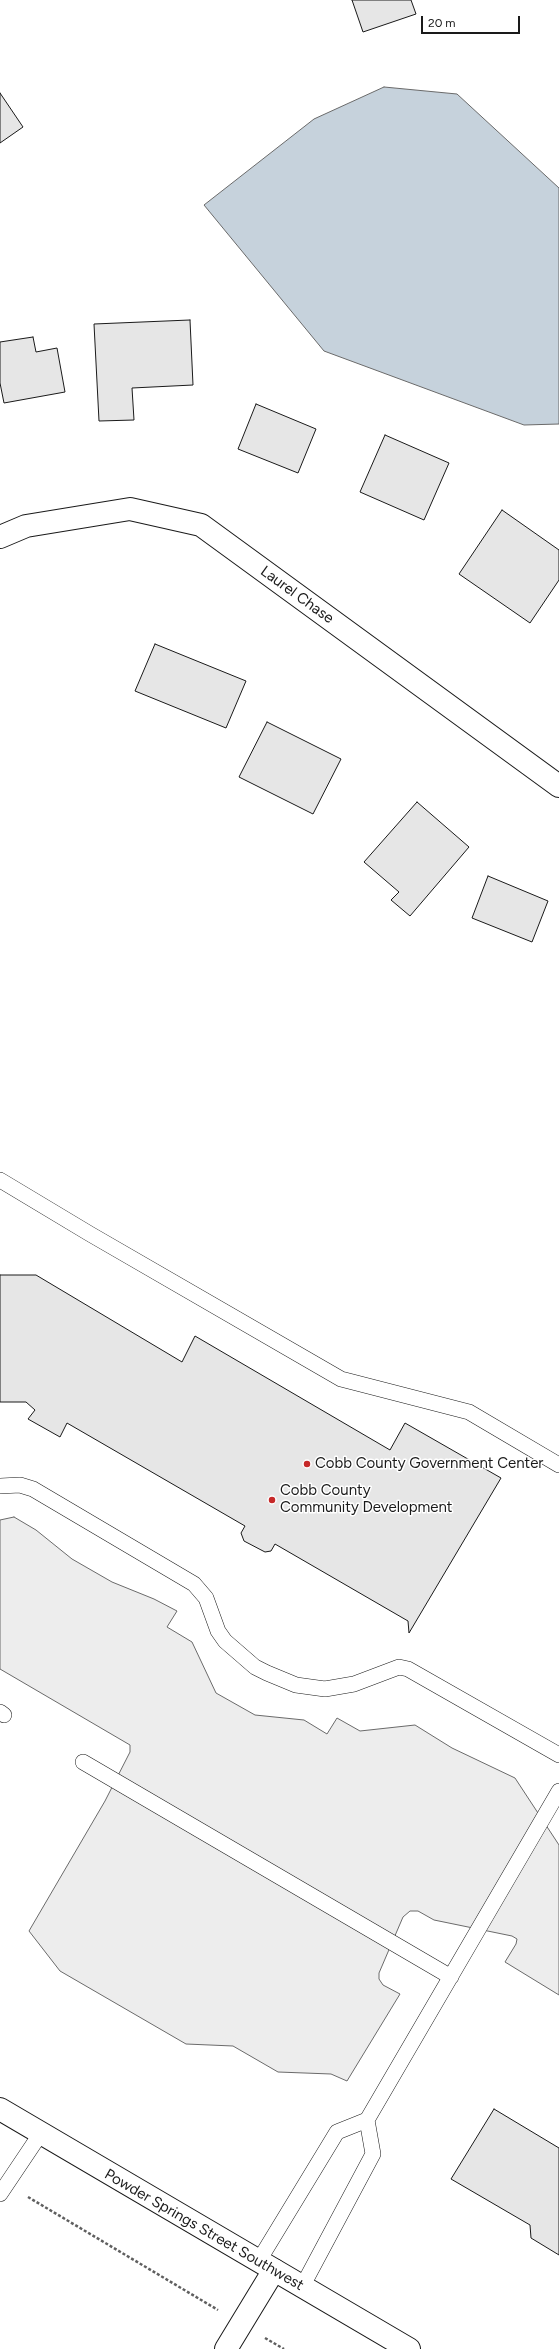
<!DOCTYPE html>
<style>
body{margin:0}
#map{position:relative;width:559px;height:2349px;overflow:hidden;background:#fff;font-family:Figtree,sans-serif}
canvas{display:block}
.scale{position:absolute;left:421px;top:16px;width:99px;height:18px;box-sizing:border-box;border:2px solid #1a1a1a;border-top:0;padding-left:5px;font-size:12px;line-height:14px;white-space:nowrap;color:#1a1a1a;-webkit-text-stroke:3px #fff;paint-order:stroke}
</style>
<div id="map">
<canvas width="559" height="2349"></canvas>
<div class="scale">20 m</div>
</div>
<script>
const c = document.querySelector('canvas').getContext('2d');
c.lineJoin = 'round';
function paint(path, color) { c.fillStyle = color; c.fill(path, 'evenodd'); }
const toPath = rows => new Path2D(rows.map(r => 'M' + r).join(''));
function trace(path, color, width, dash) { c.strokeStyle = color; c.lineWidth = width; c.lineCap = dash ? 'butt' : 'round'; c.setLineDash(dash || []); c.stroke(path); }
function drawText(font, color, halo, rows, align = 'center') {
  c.font = font + ' Figtree,sans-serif'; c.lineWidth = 3; c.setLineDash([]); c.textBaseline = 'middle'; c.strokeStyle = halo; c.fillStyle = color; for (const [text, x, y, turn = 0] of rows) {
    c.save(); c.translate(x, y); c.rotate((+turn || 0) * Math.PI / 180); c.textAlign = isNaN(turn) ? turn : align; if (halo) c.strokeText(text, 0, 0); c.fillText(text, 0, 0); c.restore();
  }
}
const parking = toPath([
 [14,1517,36,1530,72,1559,112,1582,154,1599,177,1611,167,1627,192,1642,216,1693,255,1715,304,1720,327,1734,337,1718,360,1731,415,1725,452,1748,515,1778,559,1845,559,1995,505,1962,516,1944,517,1939,512,1936,434,1920,418,1911,410,1911,403,1917,379,1973,379,1979,383,1985,400,1994,347,2081,331,2074,278,2072,233,2046,186,2044,60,1971,29,1931,105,1801,130,1752,130,1745,0,1669,0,1520,14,1517]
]);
const water = toPath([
 [384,87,457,94,559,188,559,424,524,425,324,351,204,205,314,119,384,87]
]);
const building = toPath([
 [352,0,411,0,416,14,363,32,352,0],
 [0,93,23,127,0,143,0,93],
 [190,320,193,385,132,388,134,420,99,421,94,324,190,320],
 [33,337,36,352,57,348,65,392,4,403,0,383,0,342,33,337],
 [256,404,316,429,298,473,238,449,256,404],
 [385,435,449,463,424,520,360,492,385,435],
 [502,510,559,550,559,580,530,623,459,574,502,510],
 [155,644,246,681,226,728,135,691,155,644],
 [267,722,341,759,313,814,239,777,267,722],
 [417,802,469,847,410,916,391,900,399,892,364,862,417,802],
 [488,876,548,901,532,942,472,918,488,876],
 [0,1275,36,1275,182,1362,195,1336,390,1450,405,1423,501,1478,409,1633,408,1621,275,1544,271,1551,265,1552,244,1541,241,1533,245,1526,67,1423,60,1437,28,1419,35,1410,26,1402,0,1402,0,1275],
 [494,2109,559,2148,559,2255,531,2238,530,2225,451,2179,494,2109]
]);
const path = toPath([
 [28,2197,218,2310],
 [265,2338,284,2349]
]);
const service = toPath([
 [0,1180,90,1234,341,1379,469,1412,559,1465],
 [0,1486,20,1485,33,1489,194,1584,206,1598,218,1631,225,1641,255,1667,267,1673,296,1685,325,1689,354,1684,399,1667,408,1669,559,1755],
 [0,1712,4,1715],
 [83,1762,451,1977],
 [0,2194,41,2133],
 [258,2262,337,2132,367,2120,559,1791],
 [302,2287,373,2154,367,2120]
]);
const minor = toPath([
 [0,537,26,526,130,509,201,525,559,786],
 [226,2349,274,2270]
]);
const primary = toPath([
 [0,2109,409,2349]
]);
const markers = [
 [307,1464,4,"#c62828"],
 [272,1500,4,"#c62828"]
];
const streetNames = [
 ["Laurel Chase",297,595,36],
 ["Powder Springs Street Southwest",204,2230,30]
];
const poiNames = [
 ["Cobb County Government Center",315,1464],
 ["Cobb County",280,1491],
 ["Community Development",280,1508]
];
paint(parking, '#ededed');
trace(parking, '#6a6a6a', 1);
paint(water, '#c6d2dc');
trace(water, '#6a6a6a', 1);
paint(building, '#e6e6e6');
trace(building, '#1a1a1a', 1);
trace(service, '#1a1a1a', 16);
trace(minor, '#1a1a1a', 24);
trace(primary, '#1a1a1a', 24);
trace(path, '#5f5f5f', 2.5, [3, 2]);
trace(service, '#fff', 15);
trace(minor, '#fff', 22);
trace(primary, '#fff', 22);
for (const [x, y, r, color] of markers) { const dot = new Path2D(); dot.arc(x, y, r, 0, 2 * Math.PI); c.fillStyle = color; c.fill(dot); trace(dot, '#fff', 1.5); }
drawText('15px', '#1a1a1a', '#fff', streetNames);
drawText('15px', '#1a1a1a', '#fff', poiNames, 'left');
</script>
